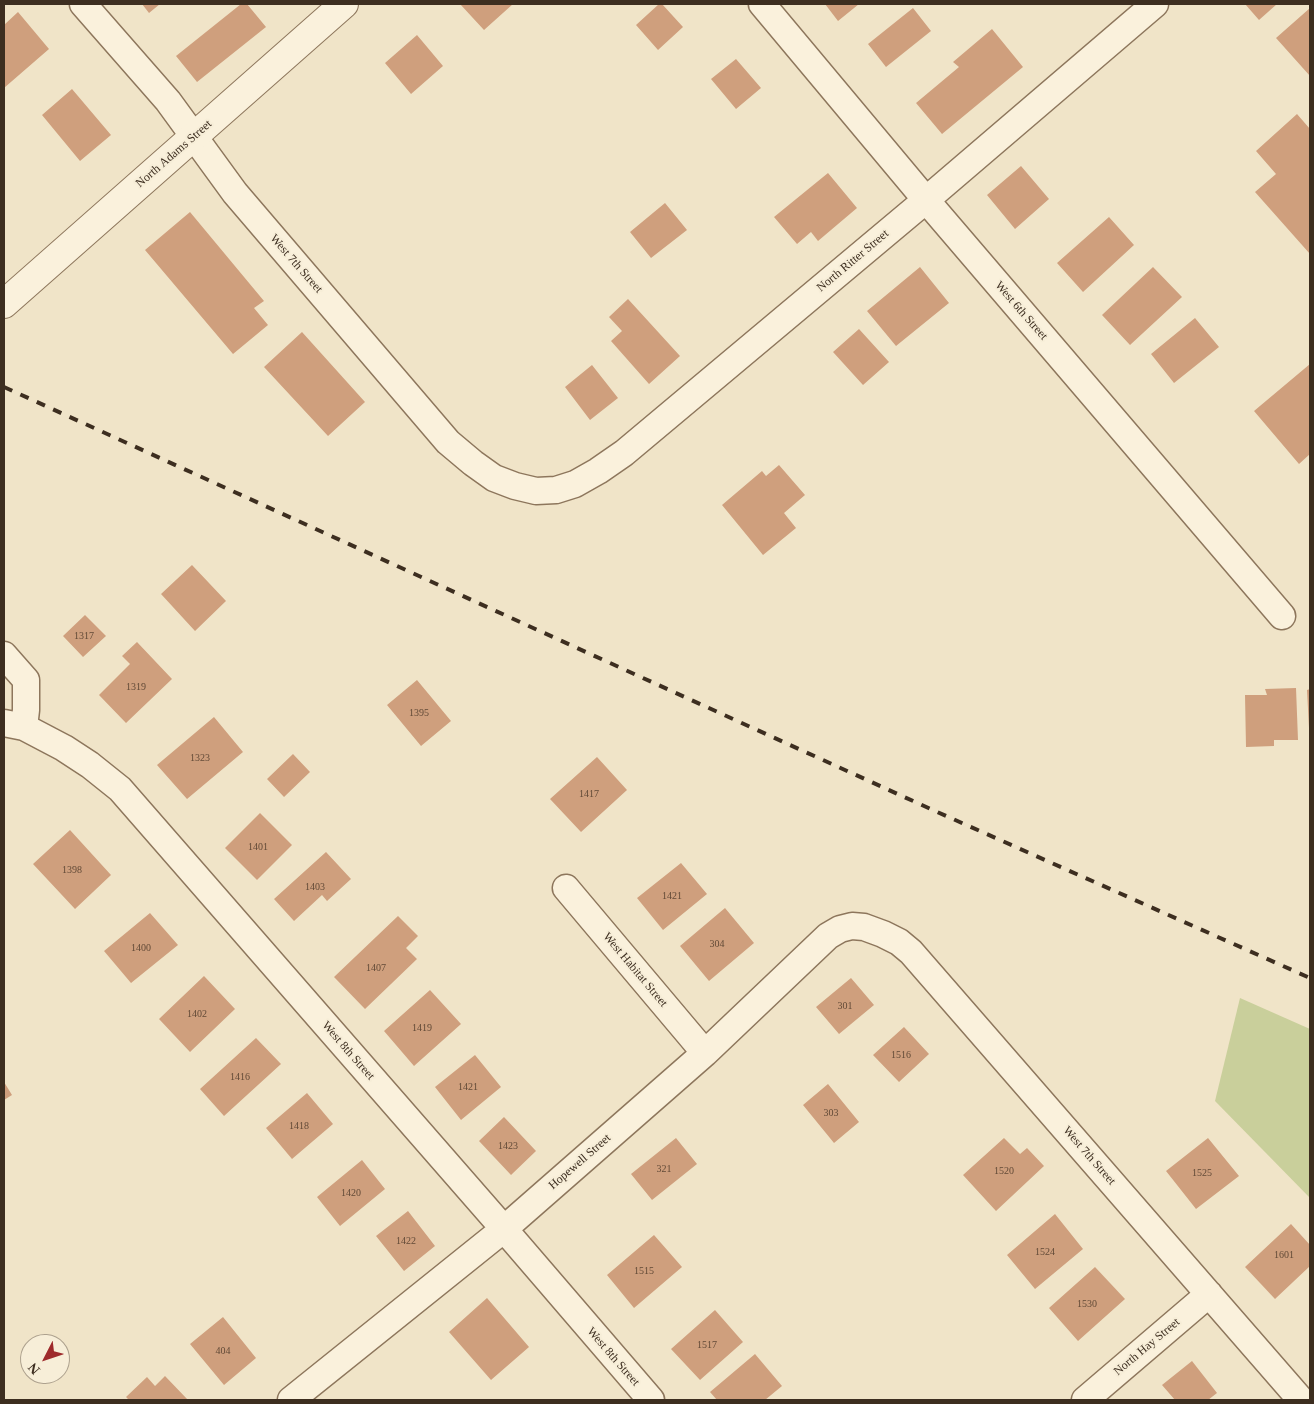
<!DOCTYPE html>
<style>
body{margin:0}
#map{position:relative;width:1314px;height:1404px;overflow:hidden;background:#f0e4c8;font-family:Georgia,serif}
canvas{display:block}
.frame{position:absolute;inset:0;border:5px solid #3d2e20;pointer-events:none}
.north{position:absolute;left:20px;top:1334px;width:50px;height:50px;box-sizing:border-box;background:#f7eed8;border:1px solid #ada18e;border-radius:50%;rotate:229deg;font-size:14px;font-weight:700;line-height:20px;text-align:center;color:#3d2e20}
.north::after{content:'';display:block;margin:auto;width:18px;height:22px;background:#9e2a2b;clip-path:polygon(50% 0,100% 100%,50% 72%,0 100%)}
</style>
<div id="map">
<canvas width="1314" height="1404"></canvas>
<div class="frame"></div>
<div class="north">N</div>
</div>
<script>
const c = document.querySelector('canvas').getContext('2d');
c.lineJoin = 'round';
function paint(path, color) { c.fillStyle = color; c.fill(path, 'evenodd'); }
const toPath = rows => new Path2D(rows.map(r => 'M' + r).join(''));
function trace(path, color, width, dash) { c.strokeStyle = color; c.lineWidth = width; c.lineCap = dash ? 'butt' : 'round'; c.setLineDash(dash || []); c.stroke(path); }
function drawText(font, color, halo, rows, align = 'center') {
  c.font = font + ' Georgia,serif'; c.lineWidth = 4; c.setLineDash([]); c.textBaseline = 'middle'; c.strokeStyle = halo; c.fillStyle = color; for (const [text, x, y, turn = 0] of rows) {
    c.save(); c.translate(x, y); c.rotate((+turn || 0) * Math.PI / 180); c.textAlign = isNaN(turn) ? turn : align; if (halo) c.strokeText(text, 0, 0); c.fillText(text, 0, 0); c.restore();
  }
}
const green = toPath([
 [1240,998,1310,1029,1310,1198,1215,1101]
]);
const building = toPath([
 [142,4,160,4,149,13],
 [241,4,247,4,266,27,197,82,176,56],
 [460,4,513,4,484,30],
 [659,4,662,4,683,27,658,50,636,25],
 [825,4,859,4,838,21],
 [1245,4,1277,4,1259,20],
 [913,8,931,31,886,67,868,44],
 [1310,8,1310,76,1276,38],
 [18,12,49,49,4,88,4,25],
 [992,29,1023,67,942,134,916,103,959,67,953,62],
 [417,35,443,66,411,94,385,63],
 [736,59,761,88,736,109,711,79],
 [72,89,111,135,80,161,42,115],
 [1297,114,1310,129,1310,254,1255,192,1276,174,1256,151],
 [1021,166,1049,199,1015,229,987,195],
 [828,173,857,208,818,241,811,232,797,244,774,217],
 [665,203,687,230,651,258,630,232],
 [190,212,264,301,254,308,268,325,233,354,145,250],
 [1109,217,1134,245,1083,292,1057,263],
 [920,267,949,303,896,346,867,311],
 [1153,267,1182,297,1130,345,1102,315],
 [628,299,680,356,649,384,611,341,622,331,609,317],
 [1195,318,1219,347,1174,383,1151,354],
 [859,329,889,362,863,385,833,352],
 [302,332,365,402,328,436,264,367],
 [1310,364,1310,454,1299,464,1254,411],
 [592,365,618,398,590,420,565,387],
 [779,465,805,495,784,513,796,528,763,555,722,505,762,471,766,476],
 [192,565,226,601,195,631,161,594],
 [85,615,106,636,83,657,63,636],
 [137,642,172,679,126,723,99,695,130,664,122,656],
 [417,680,451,721,421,746,387,705],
 [1296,688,1298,740,1274,740,1274,746,1246,747,1245,695,1267,695,1265,689],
 [1310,689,1310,728,1309,728,1307,690],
 [214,717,243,752,187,799,157,765],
 [293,754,310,772,284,797,267,779],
 [597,757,627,790,581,832,550,799],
 [260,813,292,845,257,880,225,848],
 [70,830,111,875,75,909,33,864],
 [326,852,351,879,327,901,322,895,294,921,274,899],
 [681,863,707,894,663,930,637,898],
 [725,908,754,943,709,981,680,946],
 [150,913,178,945,131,983,104,951],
 [398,916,418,936,406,948,417,959,365,1009,334,977],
 [204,976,235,1009,190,1052,159,1019],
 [851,978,874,1005,839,1034,816,1007],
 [430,990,461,1024,414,1066,384,1031],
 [904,1027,929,1054,899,1082,873,1055],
 [256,1038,281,1064,224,1116,200,1089],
 [475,1055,501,1087,461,1120,435,1087],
 [4,1082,12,1095,4,1100],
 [828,1084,859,1122,834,1143,803,1105],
 [307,1093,333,1124,292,1159,266,1128],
 [504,1117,536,1151,511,1175,479,1141],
 [676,1138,697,1164,652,1200,631,1174],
 [1004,1138,1020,1154,1027,1148,1044,1166,996,1211,963,1175],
 [1208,1138,1239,1176,1196,1209,1166,1171],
 [362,1160,385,1189,340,1226,317,1197],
 [408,1211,435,1246,404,1271,376,1236],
 [1055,1214,1083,1249,1035,1289,1007,1255],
 [1291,1224,1310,1245,1310,1266,1275,1299,1245,1267],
 [654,1235,682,1267,634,1308,607,1275],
 [1095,1267,1125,1299,1078,1341,1049,1308],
 [487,1298,529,1347,491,1380,449,1332],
 [715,1310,743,1342,700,1380,671,1349],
 [223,1317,256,1358,224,1385,190,1344],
 [755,1354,782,1386,765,1400,717,1400,710,1392],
 [1192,1361,1217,1393,1208,1400,1175,1400,1162,1385],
 [165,1376,188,1400,129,1400,126,1397,147,1377,155,1386]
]);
const minor = toPath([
 [83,4,168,101,235,193,448,442,473,463,494,478,515,486,536,491,556,490,575,484,598,471,624,453,926,200,1155,4],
 [762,4,926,200,1282,616],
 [4,655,26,680,26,710,24,727],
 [4,723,24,727,64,748,90,765,120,789,504,1229,651,1400],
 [566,888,705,1053],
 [291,1400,504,1229,705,1053,828,936,840,929,852,926,864,927,883,934,899,942,911,952,1301,1400],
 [1085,1400,1209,1294]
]);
const tertiary = toPath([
 [4,304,344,4]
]);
const rail = toPath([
 [4,387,935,811,1310,978]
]);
const numberNames = [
 ["1317",84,636],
 ["1319",136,687],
 ["1395",419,713],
 ["1323",200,758],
 ["1417",589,794],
 ["1401",258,847],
 ["1398",72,870],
 ["1403",315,887],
 ["1421",672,896],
 ["304",717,944],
 ["1400",141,948],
 ["1407",376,968],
 ["301",845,1006],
 ["1402",197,1014],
 ["1419",422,1028],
 ["1516",901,1055],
 ["1416",240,1077],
 ["1421",468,1087],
 ["303",831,1113],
 ["1418",299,1126],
 ["1423",508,1146],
 ["321",664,1169],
 ["1520",1004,1171],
 ["1525",1202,1173],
 ["1420",351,1193],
 ["1422",406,1241],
 ["1524",1045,1252],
 ["1601",1284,1255],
 ["1515",644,1271],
 ["1530",1087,1304],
 ["1517",707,1345],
 ["404",223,1351]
];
const streetNames = [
 ["North Adams Street",174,154,-41],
 ["North Ritter Street",853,261,-40],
 ["West 7th Street",296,264,49],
 ["West 6th Street",1021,311,49],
 ["West Habitat Street",635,970,50],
 ["West 8th Street",348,1051,49],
 ["West 7th Street",1089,1156,49],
 ["Hopewell Street",580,1162,-41],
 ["North Hay Street",1147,1347,-40],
 ["West 8th Street",613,1357,49]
];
paint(green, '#c9cf9b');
paint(building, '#cf9f7d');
trace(minor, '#8d765c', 29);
trace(tertiary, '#8d765c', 30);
trace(minor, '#faf1dc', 26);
trace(tertiary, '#faf1dc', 28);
trace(rail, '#3d2e20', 4, [9, 9]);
drawText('10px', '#624a37', null, numberNames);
drawText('12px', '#3d2e20', '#f7eed8', streetNames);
</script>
